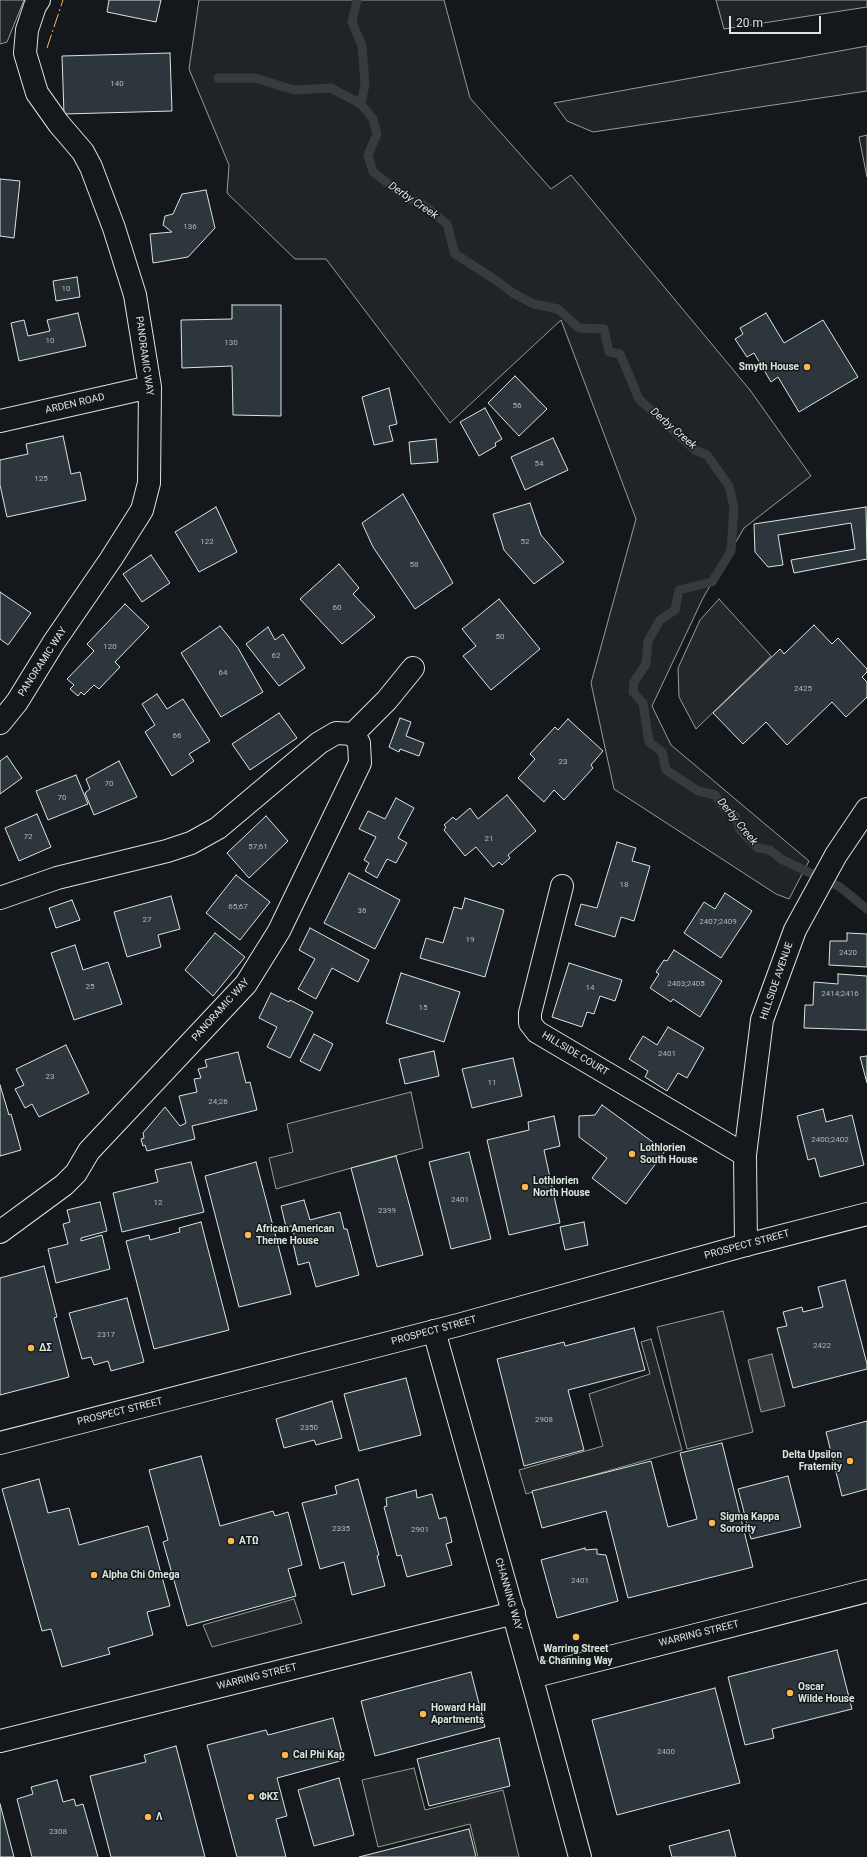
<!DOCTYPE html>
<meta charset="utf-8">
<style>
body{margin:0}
#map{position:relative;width:867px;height:1857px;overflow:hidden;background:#14181c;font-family:Roboto,sans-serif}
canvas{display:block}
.scale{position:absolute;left:729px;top:16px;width:92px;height:18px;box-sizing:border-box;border:2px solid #d8e6dc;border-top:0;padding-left:5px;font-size:12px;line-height:14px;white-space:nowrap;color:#d8e6dc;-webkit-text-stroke:3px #14181c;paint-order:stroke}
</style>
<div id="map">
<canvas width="867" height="1857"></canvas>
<div class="scale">20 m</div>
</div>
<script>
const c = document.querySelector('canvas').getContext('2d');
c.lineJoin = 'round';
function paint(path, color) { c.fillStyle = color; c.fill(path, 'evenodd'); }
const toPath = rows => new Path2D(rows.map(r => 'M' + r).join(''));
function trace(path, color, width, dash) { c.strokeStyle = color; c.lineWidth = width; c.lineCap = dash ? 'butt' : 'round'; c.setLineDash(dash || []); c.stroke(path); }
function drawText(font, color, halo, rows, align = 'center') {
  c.font = font + ' Roboto,sans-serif'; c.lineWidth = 3; c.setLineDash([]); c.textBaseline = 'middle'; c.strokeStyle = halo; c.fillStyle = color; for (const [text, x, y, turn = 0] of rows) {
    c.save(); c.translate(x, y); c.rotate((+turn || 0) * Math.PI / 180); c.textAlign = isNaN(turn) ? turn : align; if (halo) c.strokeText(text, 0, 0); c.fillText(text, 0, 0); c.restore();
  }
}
const green = toPath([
 [0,0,24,0,7,42,0,44,0,0],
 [199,0,444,0,470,98,551,189,571,175,750,390,811,476,744,528,703,598,652,706,671,745,809,861,789,899,776,894,614,789,591,683,636,519,561,320,450,423,326,259,295,259,227,193,229,165,189,69,199,0],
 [716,0,867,0,867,7,724,29,716,0],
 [867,46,867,91,593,132,567,121,554,103,867,46],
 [867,135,867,177,859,137,867,135]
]);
const parking = toPath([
 [719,599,771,656,696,729,679,697,678,668,700,620,719,599],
 [411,1092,423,1148,276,1189,269,1158,293,1152,287,1124,411,1092],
 [723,1311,753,1432,687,1449,657,1327,723,1311],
 [651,1339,682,1450,526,1494,519,1470,603,1446,589,1394,650,1374,641,1342,651,1339],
 [294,1599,302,1623,212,1647,203,1625,294,1599],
 [414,1768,425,1810,503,1790,519,1857,478,1857,470,1824,378,1847,362,1780,414,1768]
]);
const water = toPath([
 [772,1354,785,1406,761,1412,748,1360,772,1354]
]);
const stream = toPath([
 [357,0,352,22,362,46,365,84,361,104,373,119,377,134,368,155,373,172,409,199,422,204,447,224,455,254,494,279,513,293,534,304,558,309,579,328,604,329,609,352,620,354,639,399,695,450,707,455,729,486,734,507,731,551,712,582,679,590,675,610,660,620,648,641,646,664,634,682,633,692,643,703,649,742,662,752,666,770,698,791,715,795,725,809,735,816,740,830,758,848,770,850,781,859,840,887,867,909],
 [218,78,255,78,294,90,331,88,361,104]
]);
const building = toPath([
 [109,0,161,0,156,22,107,12,109,0],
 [170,53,172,111,64,114,62,56,170,53],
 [0,179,20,181,14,238,0,236,0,179],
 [206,190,215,228,188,257,153,263,150,234,172,232,163,225,165,216,173,214,182,194,206,190],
 [77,277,80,297,56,301,53,281,77,277],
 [232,305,281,305,281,416,233,415,232,366,182,368,181,320,232,319,232,305],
 [78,313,86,346,19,361,11,323,24,320,28,336,50,331,47,320,78,313],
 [766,313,784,343,823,320,858,377,799,412,778,377,771,382,754,353,747,357,735,339,743,334,740,328,766,313],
 [515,376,547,409,519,436,488,403,515,376],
 [389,388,397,424,389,426,393,441,374,445,362,397,389,388],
 [485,408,502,439,495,443,496,446,479,456,460,422,485,408],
 [63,436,71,474,80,472,86,500,7,517,0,485,0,460,28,454,26,444,63,436],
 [553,438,568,470,525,490,511,457,553,438],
 [436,439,438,462,411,464,409,442,436,439],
 [403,494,453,583,415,609,373,547,362,523,403,494],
 [530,503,541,535,564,562,534,584,504,550,493,514,530,503],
 [216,507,237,552,199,572,175,532,216,507],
 [866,507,867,559,794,573,791,560,855,549,851,523,778,535,783,565,768,567,755,552,754,524,866,507],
 [151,555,170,583,142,602,123,574,151,555],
 [339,564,359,588,353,594,375,617,342,644,300,599,339,564],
 [0,592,31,613,8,645,0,639,0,592],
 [499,599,540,649,491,690,463,656,476,646,462,629,499,599],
 [125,604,149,627,115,662,120,667,99,689,94,685,84,695,81,692,78,696,70,689,74,685,67,679,94,651,87,644,125,604],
 [814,625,832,644,838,638,867,669,867,672,862,677,867,682,867,697,846,717,832,702,787,745,766,722,743,744,713,713,780,649,784,654,814,625],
 [220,626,238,648,263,692,221,717,181,653,220,626],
 [268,627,275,640,283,634,305,668,279,686,246,644,268,627],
 [157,694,167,709,183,699,210,741,189,754,194,761,172,776,145,732,155,725,142,704,157,694],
 [279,713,297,738,250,770,232,744,279,713],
 [400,718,411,722,406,736,424,743,419,756,400,749,399,752,389,747,400,718],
 [568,719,603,751,591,765,593,768,564,800,554,790,544,802,518,778,535,759,530,754,555,727,558,730,568,719],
 [7,756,22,778,0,794,0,761,7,756],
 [119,761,137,797,94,815,85,793,90,789,86,779,119,761],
 [76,775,88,804,48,820,36,791,76,775],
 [507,795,536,831,508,855,510,858,502,865,499,862,493,867,476,847,465,856,444,830,446,827,444,825,453,817,456,820,470,808,478,819,507,795],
 [396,798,414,808,398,838,407,843,396,863,387,859,377,878,365,871,369,863,364,860,376,837,359,829,368,811,385,819,396,798],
 [37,814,51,847,19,861,5,828,37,814],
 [266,816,288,841,249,878,227,853,266,816],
 [617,842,636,848,632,861,650,866,634,921,621,917,615,937,575,925,581,904,597,908,617,842],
 [349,873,400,900,375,949,324,923,349,873],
 [236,875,270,902,240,940,206,913,236,875],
 [725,893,752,911,721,958,684,933,704,902,715,909,725,893],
 [171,896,180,929,158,935,161,947,127,957,114,912,171,896],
 [465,898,504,910,485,977,420,958,426,938,443,943,454,907,462,909,465,898],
 [72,900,80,920,56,928,49,908,72,900],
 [310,928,369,960,358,982,332,968,316,999,298,989,315,959,299,950,310,928],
 [215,933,245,957,213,996,185,970,215,933],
 [847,933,867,934,867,967,829,965,830,941,847,941,847,933],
 [75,945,83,970,108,962,122,1004,74,1020,51,953,75,945],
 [674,950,722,981,700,1017,673,999,671,1002,650,988,659,974,656,972,664,960,667,961,674,950],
 [569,963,622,980,615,1001,600,996,594,1014,587,1012,582,1027,552,1017,569,963],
 [401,973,460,992,444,1042,386,1023,401,973],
 [838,974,867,976,867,1030,804,1028,805,1005,813,1005,814,982,838,984,838,974],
 [271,993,289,1002,290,1000,313,1012,290,1058,267,1047,277,1027,259,1018,271,993],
 [668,1027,704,1048,687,1078,678,1073,667,1091,645,1077,648,1071,629,1059,643,1036,657,1045,668,1027],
 [314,1034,333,1044,320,1071,300,1061,314,1034],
 [66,1045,89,1093,39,1117,32,1104,25,1108,15,1089,24,1085,16,1069,66,1045],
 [434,1051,439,1076,405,1084,399,1059,434,1051],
 [238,1052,246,1083,250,1082,257,1110,192,1126,195,1139,147,1151,145,1145,143,1146,141,1139,144,1138,143,1133,165,1107,180,1126,186,1123,179,1096,197,1092,194,1079,201,1078,198,1069,207,1067,205,1060,238,1052],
 [867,1056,867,1083,860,1057,867,1056],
 [513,1058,522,1096,472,1108,462,1069,513,1058],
 [0,1085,9,1115,11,1114,21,1150,0,1156,0,1085],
 [602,1105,665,1151,626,1204,592,1178,607,1158,579,1137,579,1116,595,1115,602,1105],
 [823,1109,826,1122,852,1115,864,1165,820,1177,815,1158,808,1160,797,1116,823,1109],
 [554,1116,560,1146,544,1150,560,1223,509,1235,487,1140,529,1130,528,1122,554,1116],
 [469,1152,491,1239,451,1249,429,1162,469,1152],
 [396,1156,423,1255,377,1267,351,1168,396,1156],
 [191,1162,204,1212,122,1232,113,1193,158,1182,155,1170,191,1162],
 [256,1162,291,1294,239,1307,205,1176,256,1162],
 [304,1200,310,1220,340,1212,344,1229,347,1229,359,1275,316,1287,309,1262,298,1265,293,1243,296,1242,292,1226,286,1227,281,1206,304,1200],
 [100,1202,107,1231,81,1238,81,1241,102,1235,110,1269,56,1283,48,1249,68,1244,63,1224,70,1222,67,1210,100,1202],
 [201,1222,229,1330,154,1349,126,1241,149,1235,150,1240,180,1232,179,1228,201,1222],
 [584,1222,588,1245,565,1250,560,1227,584,1222],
 [44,1266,57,1317,54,1318,69,1377,0,1395,0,1278,44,1266],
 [845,1280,867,1364,867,1369,793,1388,777,1328,787,1326,783,1312,802,1307,803,1312,823,1307,818,1287,845,1280],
 [127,1298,144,1362,111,1371,108,1361,94,1365,91,1357,82,1359,69,1313,127,1298],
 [634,1328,645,1370,568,1390,584,1450,524,1466,497,1359,564,1342,565,1346,634,1328],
 [406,1378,421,1435,359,1451,344,1394,406,1378],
 [332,1401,342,1438,316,1445,314,1440,284,1448,276,1419,332,1401],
 [867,1421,867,1489,842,1496,826,1432,867,1421],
 [722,1443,753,1567,628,1598,606,1511,542,1528,532,1491,651,1461,668,1527,697,1519,680,1453,722,1443],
 [201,1456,220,1526,273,1511,275,1516,288,1512,302,1565,288,1569,296,1596,187,1626,163,1542,168,1540,149,1470,201,1456],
 [788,1476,801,1527,751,1539,738,1489,788,1476],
 [39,1479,48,1513,69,1508,79,1545,148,1526,170,1606,147,1612,153,1635,108,1648,110,1654,62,1667,51,1629,42,1631,2,1489,39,1479],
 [358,1479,379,1555,377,1556,385,1586,352,1595,344,1562,320,1569,302,1503,337,1494,335,1486,358,1479],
 [416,1490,417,1498,432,1494,439,1519,446,1517,452,1542,446,1544,452,1565,407,1577,401,1555,397,1556,384,1507,387,1506,386,1498,416,1490],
 [585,1548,585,1550,597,1549,597,1554,606,1555,618,1601,557,1618,541,1560,585,1548],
 [837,1650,852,1709,772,1729,774,1738,745,1745,728,1677,837,1650],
 [471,1672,485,1727,375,1756,361,1701,471,1672],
 [715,1688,740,1783,617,1815,592,1720,715,1688],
 [333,1718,344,1760,277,1778,287,1816,276,1819,286,1857,237,1857,207,1745,266,1730,268,1735,333,1718],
 [499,1738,510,1786,429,1806,417,1759,499,1738],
 [176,1746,205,1857,111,1857,90,1776,146,1762,144,1755,176,1746],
 [339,1778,354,1835,314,1846,298,1790,339,1778],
 [57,1780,63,1802,74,1799,76,1806,83,1804,98,1857,32,1857,17,1799,33,1794,31,1787,57,1780],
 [0,1804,14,1857,0,1857,0,1804],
 [469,1829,476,1857,359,1857,469,1829],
 [729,1830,736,1857,672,1857,669,1846,729,1830]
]);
const street = toPath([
 [0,421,150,387],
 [0,723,17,702,54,642,111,559,142,510,149,483,150,387,135,295,114,228,91,167,83,152,59,124,37,93,25,53,27,30,35,6,39,0],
 [562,886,530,1013,530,1023,537,1032,745,1155],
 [0,898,57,878,167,851,191,843,218,828,319,743,336,733,353,734,387,700,413,668],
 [0,1232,64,1185,76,1173,89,1151,246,984,279,931,360,763,359,743,353,734],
 [746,1245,745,1155,762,1020,795,930,836,855,867,809],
 [434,1331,536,1694,580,1857],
 [532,1677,867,1591],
 [0,1741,514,1613]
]);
const secondary = toPath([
 [0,1443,458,1325,746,1245,867,1214]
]);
const power = toPath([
 [47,48,63,0]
]);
const markers = [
 [807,367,4,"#ffb74d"],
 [632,1154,4,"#ffb74d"],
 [525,1187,4,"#ffb74d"],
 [248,1235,4,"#ffb74d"],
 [31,1348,4,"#ffb74d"],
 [850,1461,4,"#ffb74d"],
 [712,1523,4,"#ffb74d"],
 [231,1541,4,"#ffb74d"],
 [94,1575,4,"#ffb74d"],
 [576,1637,4,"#ffb74d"],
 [790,1693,4,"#ffb74d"],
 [423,1714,4,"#ffb74d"],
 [285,1755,4,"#ffb74d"],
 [251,1797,4,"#ffb74d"],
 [148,1817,4,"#ffb74d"]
];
const numberNames = [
 ["140",117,84],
 ["136",190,227],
 ["10",66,289],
 ["10",50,341],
 ["130",231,343],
 ["56",517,406],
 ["54",539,464],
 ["125",41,479],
 ["122",207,542],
 ["52",525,542],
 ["58",414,565],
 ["60",337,608],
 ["50",500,637],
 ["120",110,647],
 ["62",276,656],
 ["64",223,673],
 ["2425",803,689],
 ["66",177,736],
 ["23",563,762],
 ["70",109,784],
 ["70",62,798],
 ["72",28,837],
 ["21",489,839],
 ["57;61",258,847],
 ["18",624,885],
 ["65;67",238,907],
 ["36",362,911],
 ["27",147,920],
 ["2407;2409",718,922],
 ["19",470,940],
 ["2420",848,953],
 ["2403;2405",686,984],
 ["25",90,987],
 ["14",590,988],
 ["2414;2416",840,994],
 ["15",423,1008],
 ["2401",667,1054],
 ["23",50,1077],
 ["11",492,1083],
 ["24;26",218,1102],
 ["2400;2402",830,1140],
 ["2401",460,1200],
 ["12",158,1203],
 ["2399",387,1211],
 ["2317",106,1335],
 ["2422",822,1346],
 ["2908",544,1420],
 ["2350",309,1428],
 ["2335",341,1529],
 ["2901",420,1530],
 ["2401",580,1581],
 ["2400",666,1752],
 ["2308",58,1832]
];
const streetNames = [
 ["PANORAMIC WAY",144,356,82],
 ["ARDEN ROAD",75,404,-13],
 ["PANORAMIC WAY",43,662,-57],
 ["HILLSIDE AVENUE",777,981,-71],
 ["PANORAMIC WAY",221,1010,-48],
 ["HILLSIDE COURT",575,1054,31],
 ["PROSPECT STREET",747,1245,-15],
 ["PROSPECT STREET",434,1331,-15],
 ["PROSPECT STREET",120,1412,-14],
 ["CHANNING WAY",508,1594,74],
 ["WARRING STREET",699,1634,-14],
 ["WARRING STREET",257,1677,-14]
];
const poiNames = [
 ["Smyth House",799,367,"right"],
 ["Lothlorien",640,1148],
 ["South House",640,1160],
 ["Lothlorien",533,1181],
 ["North House",533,1193],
 ["African American",256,1229],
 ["Theme House",256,1241],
 ["ΔΣ",39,1348],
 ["Delta Upsilon",842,1455,"right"],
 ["Fraternity",842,1467,"right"],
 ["Sigma Kappa",720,1517],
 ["Sorority",720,1529],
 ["ΑΤΩ",239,1541],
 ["Alpha Chi Omega",102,1575],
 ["Warring Street",576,1649,"center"],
 ["& Channing Way",576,1661,"center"],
 ["Oscar",798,1687],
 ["Wilde House",798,1699],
 ["Howard Hall",431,1708],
 ["Apartments",431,1720],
 ["Cal Phi Kap",293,1755],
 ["ΦΚΣ",259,1797],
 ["Λ",156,1817]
];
const waterNames = [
 ["Derby Creek",413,201,34],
 ["Derby Creek",673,429,41],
 ["Derby Creek",737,822,51]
];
paint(green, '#202428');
trace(green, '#939e99', 1);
paint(parking, '#24282b');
trace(parking, '#939e99', 1);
paint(water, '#363b3e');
trace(water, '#939e99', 1);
trace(stream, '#363b3e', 9);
paint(building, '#2c363c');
trace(building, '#d8e6dc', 1);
trace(street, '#d8e6dc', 24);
trace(secondary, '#d8e6dc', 24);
trace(street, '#14181c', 22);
trace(secondary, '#14181c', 22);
trace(power, '#ffb74d', 1, [14, 3, 2, 3]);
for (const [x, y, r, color] of markers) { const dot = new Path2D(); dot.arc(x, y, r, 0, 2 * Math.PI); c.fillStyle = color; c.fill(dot); trace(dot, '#14181c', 1.5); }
drawText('8px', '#adbab4', null, numberNames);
drawText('10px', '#d8e6dc', '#14181c', streetNames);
drawText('bold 10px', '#d8e6dc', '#14181c', poiNames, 'left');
drawText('italic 11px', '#d8e6dc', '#14181c', waterNames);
</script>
